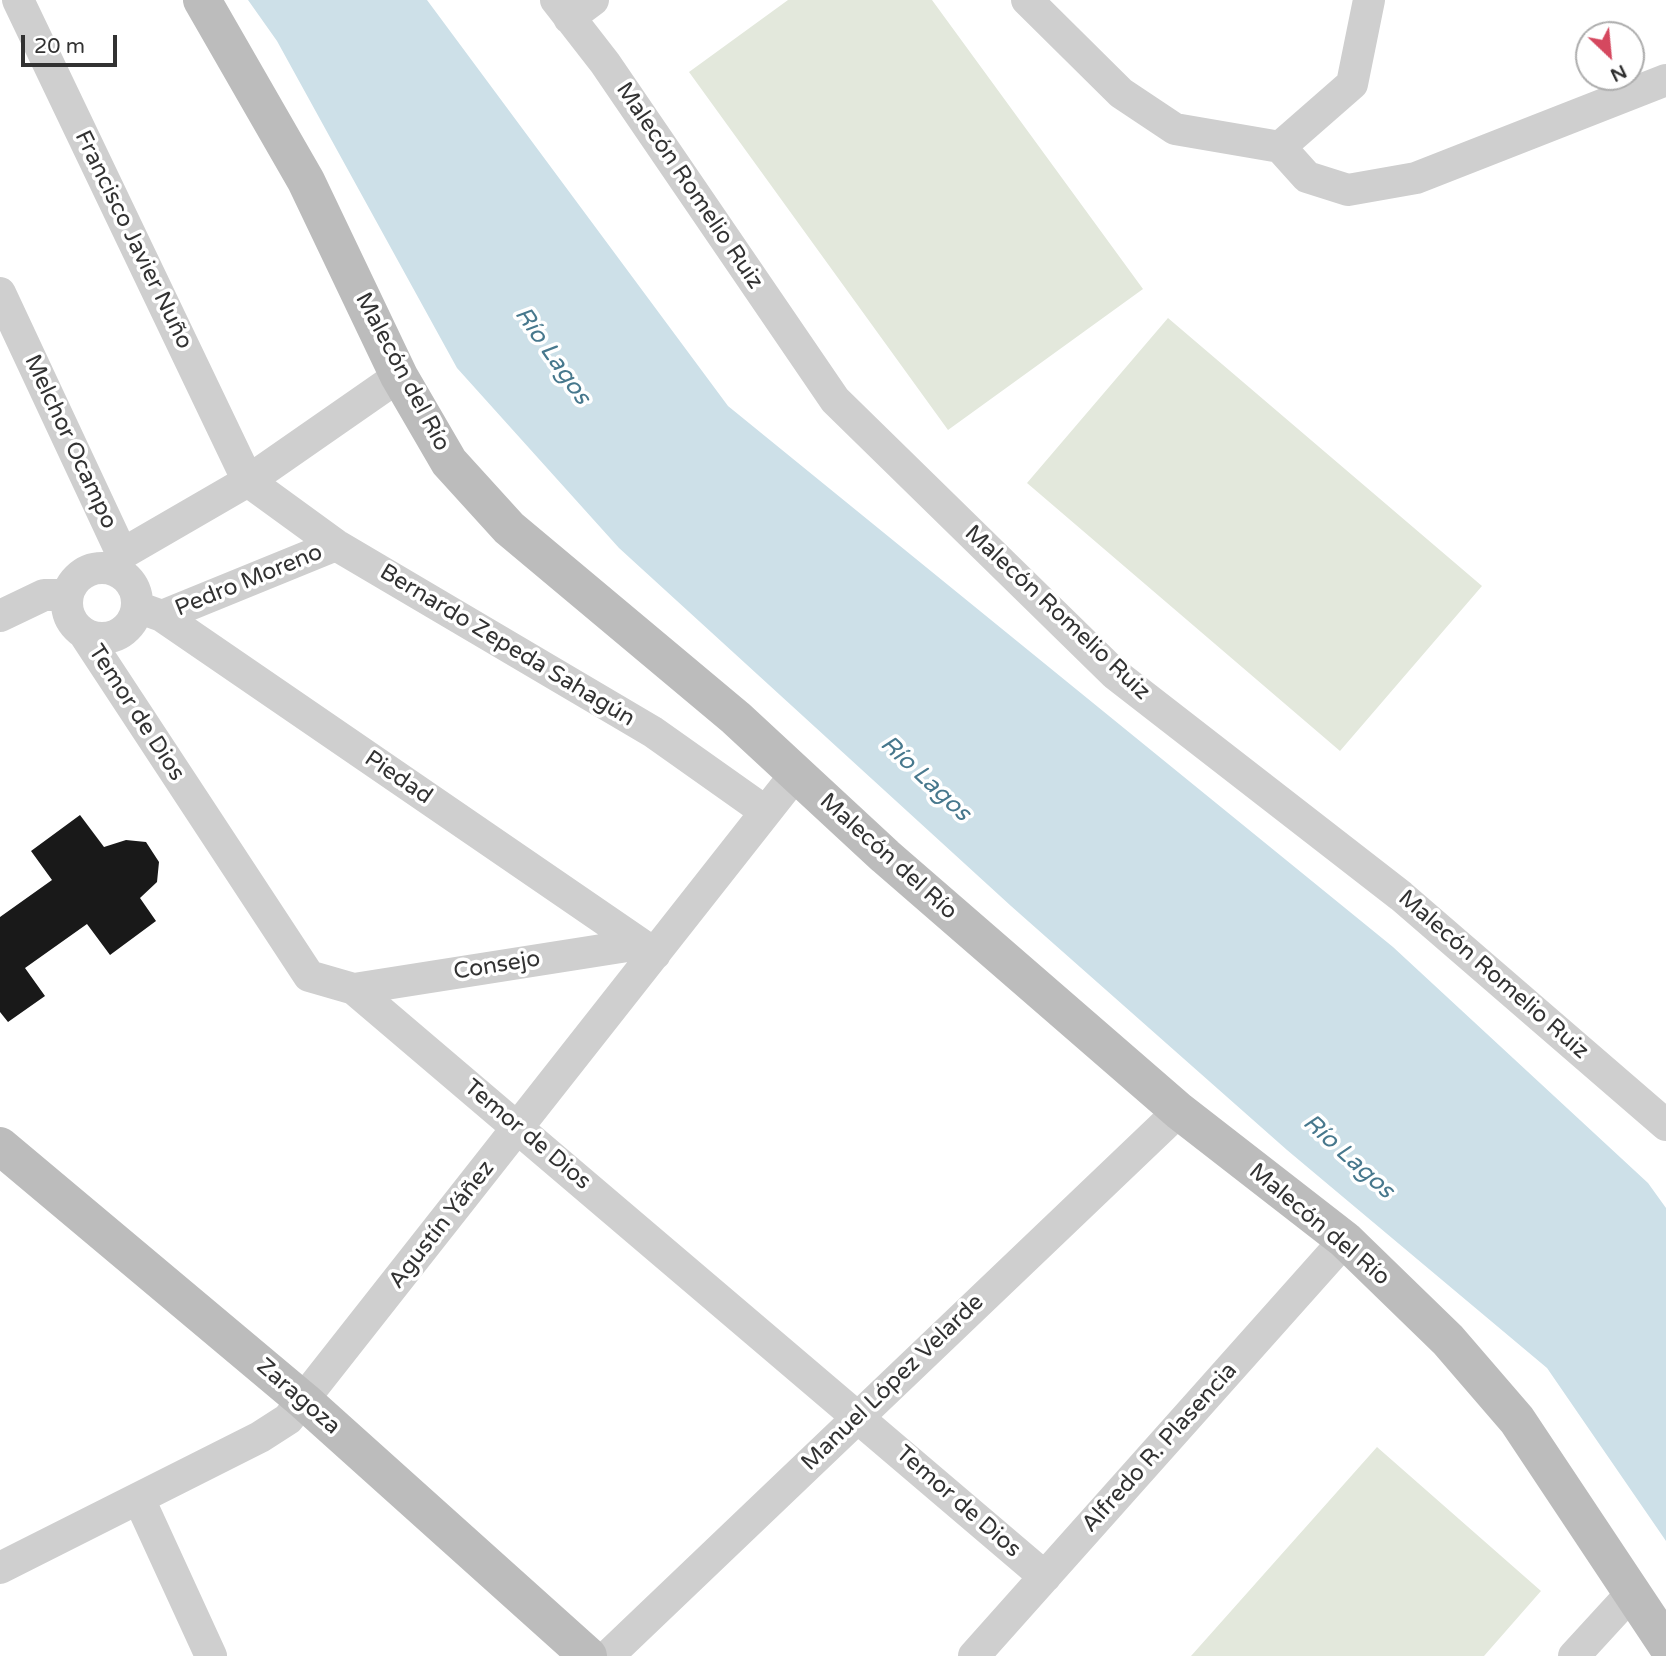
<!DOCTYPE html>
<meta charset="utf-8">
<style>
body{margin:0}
#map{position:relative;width:1666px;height:1656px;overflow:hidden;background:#fff;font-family:"Varela Round",sans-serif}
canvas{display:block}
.north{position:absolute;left:1575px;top:21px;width:70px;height:70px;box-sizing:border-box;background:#fff;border:2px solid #adadad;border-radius:50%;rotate:154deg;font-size:19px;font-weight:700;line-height:28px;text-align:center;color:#323232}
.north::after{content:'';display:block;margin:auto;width:24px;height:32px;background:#d5485f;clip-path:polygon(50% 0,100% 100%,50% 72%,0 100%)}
.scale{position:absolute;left:21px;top:35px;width:96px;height:32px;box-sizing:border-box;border:4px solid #323232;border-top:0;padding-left:9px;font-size:21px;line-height:24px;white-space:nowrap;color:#323232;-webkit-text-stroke:5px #fff;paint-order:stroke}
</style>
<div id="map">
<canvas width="1666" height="1656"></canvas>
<div class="north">N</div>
<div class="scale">20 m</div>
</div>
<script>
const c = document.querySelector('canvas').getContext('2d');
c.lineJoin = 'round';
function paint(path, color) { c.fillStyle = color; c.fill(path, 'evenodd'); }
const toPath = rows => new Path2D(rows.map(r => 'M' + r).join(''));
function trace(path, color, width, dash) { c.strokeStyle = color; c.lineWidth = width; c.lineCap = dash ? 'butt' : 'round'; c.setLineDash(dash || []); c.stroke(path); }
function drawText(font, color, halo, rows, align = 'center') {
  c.font = font + ' "Varela Round",sans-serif'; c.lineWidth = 7; c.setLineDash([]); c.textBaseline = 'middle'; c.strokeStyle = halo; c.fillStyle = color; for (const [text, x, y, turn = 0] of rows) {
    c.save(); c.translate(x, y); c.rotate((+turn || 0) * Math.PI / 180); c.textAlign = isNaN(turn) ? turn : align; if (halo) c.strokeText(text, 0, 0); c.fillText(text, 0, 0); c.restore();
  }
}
const green = toPath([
 [788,0,932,0,1143,289,948,430,689,72],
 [1168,318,1482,586,1340,751,1027,483],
 [1377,1447,1541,1591,1484,1656,1191,1656]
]);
const water = toPath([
 [248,0,427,0,728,406,1393,947,1648,1183,1666,1208,1666,1541,1547,1368,1287,1150,1011,906,619,548,457,368,277,41]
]);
const building = toPath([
 [80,815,104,847,126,840,146,842,159,862,157,882,140,898,156,921,110,955,87,924,25,968,45,996,8,1022,0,1012,0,917,52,880,31,851]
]);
const street = toPath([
 [18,0,248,481,336,545,653,732,766,812],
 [556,0,605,63,835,400,1115,674,1401,896,1666,1125],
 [1027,0,1121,93,1175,129,1280,147,1307,177,1348,190,1416,178,1666,80],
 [569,18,593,0],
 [1280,147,1352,84,1369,0],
 [0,293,122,554],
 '67 603a35 35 0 1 1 70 0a35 35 0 1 1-70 0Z',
 [112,569,122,554,248,481,399,376],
 [137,607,162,616,655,954],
 [0,616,44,595,67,595],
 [162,616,336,545],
 [85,635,309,976,354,989,1045,1577],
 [354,989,640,944],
 [139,1499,211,1656],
 [0,1568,260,1437,288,1419,795,775],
 [608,1656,1179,1111],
 [974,1656,1345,1240],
 [1574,1656,1630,1595]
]);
const secondary = toPath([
 [202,0,306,181,399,376,449,462,509,528,736,718,885,856,1179,1111,1345,1240,1448,1340,1517,1420,1666,1644],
 [0,1146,304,1401,588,1656]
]);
const streetNames = [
 ["Malecón Romelio Ruiz",689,186,56],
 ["Francisco Javier Nuño",133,240,64],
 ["Malecón del Río",402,372,62],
 ["Melchor Ocampo",70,442,65],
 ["Pedro Moreno",249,581,-22],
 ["Malecón Romelio Ruiz",1057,613,43],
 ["Bernardo Zepeda Sahagún",507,646,31],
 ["Temor de Dios",136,713,57],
 ["Piedad",398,778,34],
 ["Malecón del Río",888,857,42],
 ["Consejo",497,966,-9],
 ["Malecón Romelio Ruiz",1493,975,41],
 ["Temor de Dios",527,1135,40],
 ["Agustín Yáñez",442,1225,-52],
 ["Malecón del Río",1319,1225,40],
 ["Manuel López Velarde",893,1383,-44],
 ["Zaragoza",298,1397,41],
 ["Alfredo R. Plasencia",1160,1448,-48],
 ["Temor de Dios",958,1502,41]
];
const waterNames = [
 ["Río Lagos",552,356,55],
 ["Río Lagos",925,779,43],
 ["Río Lagos",1348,1157,42]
];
paint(green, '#e3e8dc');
paint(water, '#cde0e8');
paint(building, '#191919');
trace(street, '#cfcfcf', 32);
trace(secondary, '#bcbcbc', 38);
drawText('23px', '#323232', '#fff', streetNames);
drawText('italic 24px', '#47788d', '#fff', waterNames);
</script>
